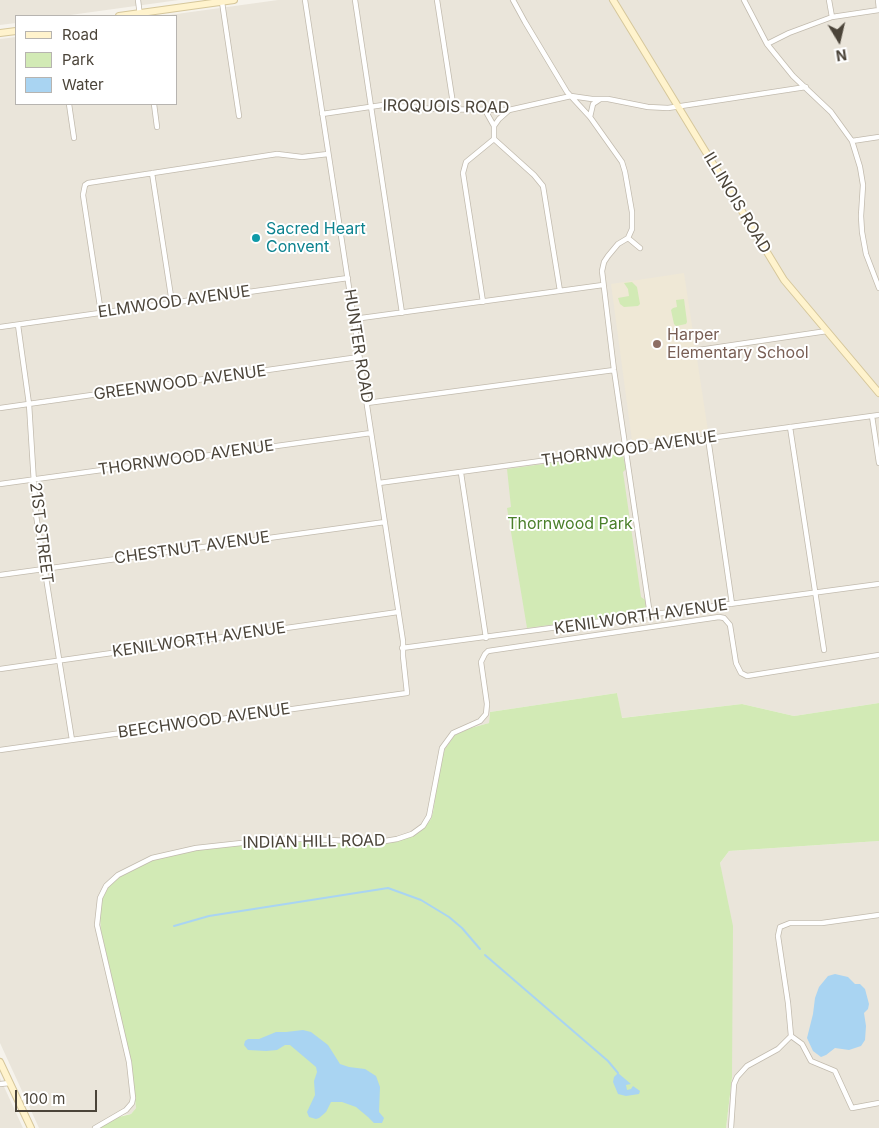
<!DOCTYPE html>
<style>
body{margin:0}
#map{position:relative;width:879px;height:1128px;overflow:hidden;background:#f6f3ec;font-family:Inter,sans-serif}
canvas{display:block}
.legend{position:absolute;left:15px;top:15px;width:162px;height:90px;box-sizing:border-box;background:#fff;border:1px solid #b7b4b0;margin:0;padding:6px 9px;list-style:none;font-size:15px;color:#4b4439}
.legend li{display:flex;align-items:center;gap:10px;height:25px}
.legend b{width:25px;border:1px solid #b7b4b0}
.north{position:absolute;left:814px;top:15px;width:50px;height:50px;-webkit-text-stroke:4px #fff;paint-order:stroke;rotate:171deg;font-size:14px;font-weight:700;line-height:20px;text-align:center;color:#4b4439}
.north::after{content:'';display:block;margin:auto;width:18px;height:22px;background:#4b4439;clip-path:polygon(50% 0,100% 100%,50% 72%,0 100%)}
.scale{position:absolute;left:15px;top:1090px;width:82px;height:22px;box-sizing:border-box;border:2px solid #4b4439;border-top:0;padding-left:6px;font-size:15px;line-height:18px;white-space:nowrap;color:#4b4439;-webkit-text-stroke:4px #fff;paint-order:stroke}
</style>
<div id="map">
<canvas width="879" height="1128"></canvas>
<ul class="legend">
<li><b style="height:6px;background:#fff3cd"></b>Road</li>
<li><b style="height:14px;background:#d2eab5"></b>Park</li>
<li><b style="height:14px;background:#a9d4f2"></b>Water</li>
</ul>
<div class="north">N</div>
<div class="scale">100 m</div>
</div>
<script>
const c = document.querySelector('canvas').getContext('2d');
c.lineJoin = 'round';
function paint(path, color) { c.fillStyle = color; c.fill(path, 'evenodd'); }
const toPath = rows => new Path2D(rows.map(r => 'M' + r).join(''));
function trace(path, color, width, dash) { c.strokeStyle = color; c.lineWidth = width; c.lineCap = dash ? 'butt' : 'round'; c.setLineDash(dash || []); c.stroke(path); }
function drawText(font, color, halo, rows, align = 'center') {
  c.font = font + ' Inter,sans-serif'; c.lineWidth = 4; c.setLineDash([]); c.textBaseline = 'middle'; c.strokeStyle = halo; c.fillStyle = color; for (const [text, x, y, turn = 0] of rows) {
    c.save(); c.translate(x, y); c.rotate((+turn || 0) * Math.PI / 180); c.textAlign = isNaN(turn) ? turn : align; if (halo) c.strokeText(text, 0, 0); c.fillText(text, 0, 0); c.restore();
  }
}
const residential = toPath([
 [0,0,179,0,63,16,16,16,16,23,0,25],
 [278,0,879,0,879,703,794,716,742,704,621,718,617,693,490,712,489,723,471,728,435,801,431,819,425,827,411,837,378,843,222,847,168,856,100,918,101,931,129,1052,136,1108,131,1114,122,1115,99,1128,39,1128,0,1043,0,39,16,37,16,104,176,104,176,16,162,16],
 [879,841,879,1128,726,1128,732,1078,720,863,729,851],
 [0,1078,23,1128,0,1128]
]);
const education = toPath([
 [684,273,708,431,632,441,611,284]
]);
const green = toPath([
 [632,282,637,287,640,304,638,306,624,307,620,304,618,298,629,296,628,289,624,283],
 [684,299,687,322,686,324,676,326,674,324,671,310,673,308,677,307,676,300],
 [617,454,623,456,626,469,623,472,641,597,645,600,646,609,642,613,527,628,507,508,511,507,507,469],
 [617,693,622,718,742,704,794,716,879,703,879,841,729,851,720,863,733,926,732,1078,726,1128,99,1128,115,1118,131,1114,136,1108,129,1052,101,931,100,918,102,896,106,889,113,882,125,873,153,860,195,850,285,841,378,843,411,837,425,827,431,819,433,812,441,762,445,749,455,735,471,728,489,723,490,712]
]);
const water = toPath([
 [835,974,848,977,855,984,860,984,865,989,869,1004,868,1009,864,1013,866,1026,865,1040,861,1046,849,1050,835,1048,826,1055,821,1057,813,1051,807,1038,813,1014,815,998,819,987,828,976],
 [303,1030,311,1032,328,1045,340,1064,349,1067,365,1069,376,1076,380,1087,379,1112,384,1118,382,1123,374,1123,368,1117,356,1107,342,1102,331,1102,326,1112,319,1118,316,1119,309,1117,307,1112,315,1095,314,1081,317,1072,316,1067,290,1045,285,1045,277,1050,266,1051,248,1050,244,1045,245,1041,248,1039,259,1039,276,1032,286,1032],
 [618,1073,631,1084,626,1085,627,1090,631,1089,633,1086,640,1091,639,1094,626,1096,618,1094,613,1082,614,1077]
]);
const stream = toPath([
 [174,926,209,916,388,888,421,900,449,917,462,928,480,949],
 [485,955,608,1061,618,1073]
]);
const street = toPath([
 [138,0,140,16],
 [355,0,402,313],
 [437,0,454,110],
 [513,0,525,22,567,92,590,117,622,162,625,172,632,212,632,229,628,238,618,244,608,256,604,262,602,271,614,370,650,615],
 [744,0,767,44,793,76,831,112,852,141,860,167,863,185,861,216,862,232,866,254,879,288],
 [829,0,832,17],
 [878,0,879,9],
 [222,2,239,116],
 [767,44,789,33,832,17,879,10],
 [69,104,74,138],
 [154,104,157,127],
 [485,110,494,126,494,139,534,175,543,186,560,291],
 [322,114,383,105,434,109,509,110,571,96,592,99,608,99,648,107,668,108,806,87],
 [590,117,593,104,599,100],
 [494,126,499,119,508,111],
 [852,141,879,137],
 [152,173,172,303],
 [628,238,640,248],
 [483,302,463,173,466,162,494,139],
 [101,313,83,195,85,185,88,183,277,154,302,157,328,154],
 [354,319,603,285],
 [18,325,29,404,36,515,72,740],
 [0,327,348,278],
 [699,350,827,331],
 [367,403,614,370],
 [0,408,359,357],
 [872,416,879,463],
 [790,427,824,650],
 [708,438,732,604],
 [461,473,486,638],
 [379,483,879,415],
 [0,484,371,433],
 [0,575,385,522],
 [402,648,879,584],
 [0,669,398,612],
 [0,750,407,693,403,656,403,641,305,0],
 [791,1036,802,1044,811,1061,835,1071,852,1108,879,1103],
 [0,1084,10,1083],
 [95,1128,126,1110,132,1103,133,1098,129,1062,97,925,100,898,106,886,118,875,152,858,196,848,278,839,301,839,379,842,397,839,412,834,423,826,429,816,442,748,453,733,480,721,486,714,487,704,481,662,485,654,488,651,719,617,724,618,730,625,736,663,741,673,747,676,879,655],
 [731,1128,734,1084,737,1077,747,1066,778,1049,791,1036,788,1003,778,936,780,927,790,923,822,923,879,915]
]);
const secondary = toPath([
 [613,0,784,280,879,393],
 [119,16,234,0],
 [0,33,16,31],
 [0,1062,31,1128]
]);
const markers = [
 [256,238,5,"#0f9aa8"],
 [657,344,5,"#8d6e63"]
];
const streetNames = [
 ["IROQUOIS ROAD",446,107,1],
 ["ILLINOIS ROAD",737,203,59],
 ["ELMWOOD AVENUE",174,302,-8],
 ["HUNTER ROAD",358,346,81],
 ["GREENWOOD AVENUE",180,383,-8],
 ["THORNWOOD AVENUE",629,449,-8],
 ["THORNWOOD AVENUE",186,458,-8],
 ["21ST STREET",41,533,83],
 ["CHESTNUT AVENUE",192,548,-8],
 ["KENILWORTH AVENUE",641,617,-8],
 ["KENILWORTH AVENUE",199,640,-8],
 ["BEECHWOOD AVENUE",204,721,-8],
 ["INDIAN HILL ROAD",314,842,-1]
];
const cultureNames = [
 ["Sacred Heart",266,229],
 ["Convent",266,247]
];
const educationNames = [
 ["Harper",667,335],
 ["Elementary School",667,353]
];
const parkNames = [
 ["Thornwood Park",570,524]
];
paint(residential, '#eae5da');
paint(education, '#efe8d6');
paint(green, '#d2eab5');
paint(water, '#a9d4f2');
trace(stream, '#a9d4f2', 2);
trace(street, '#c2bbae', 6);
trace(secondary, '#d6c79b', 8);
trace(street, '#fff', 4.5);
trace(secondary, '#fff3cd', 6);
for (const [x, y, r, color] of markers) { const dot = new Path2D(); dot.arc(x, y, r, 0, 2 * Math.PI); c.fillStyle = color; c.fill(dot); trace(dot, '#fff', 2); }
drawText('16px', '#4b4439', '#fff', streetNames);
drawText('16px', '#0d838f', '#fff', cultureNames, 'left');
drawText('16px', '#785e54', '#fff', educationNames, 'left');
drawText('16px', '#4a7f2a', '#fff', parkNames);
</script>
